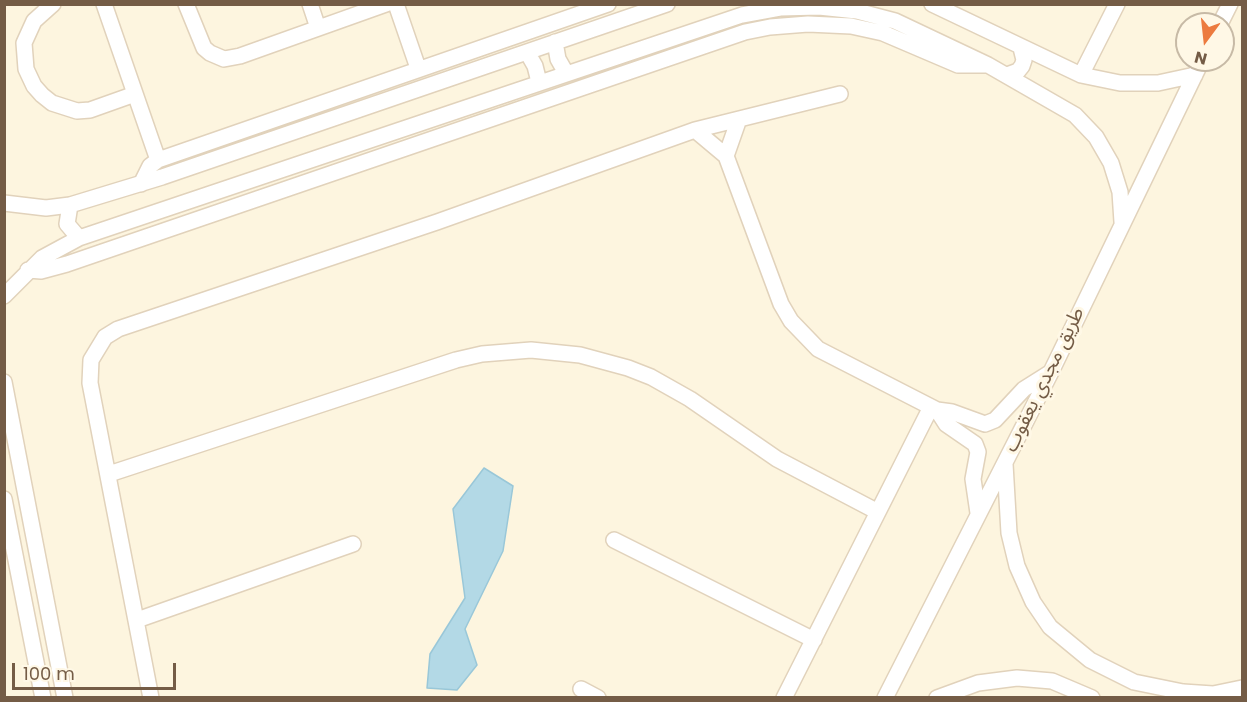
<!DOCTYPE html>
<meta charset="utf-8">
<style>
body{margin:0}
#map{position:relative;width:1247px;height:702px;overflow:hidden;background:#fdf5df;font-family:Poppins,sans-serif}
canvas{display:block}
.frame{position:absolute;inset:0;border:6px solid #745c46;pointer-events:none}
.north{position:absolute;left:1175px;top:12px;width:60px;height:60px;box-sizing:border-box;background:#fff8e6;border:2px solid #c7baa6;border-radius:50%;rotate:195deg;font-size:16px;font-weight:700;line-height:24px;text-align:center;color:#745c46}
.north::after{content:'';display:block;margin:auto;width:21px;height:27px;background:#ec7b3f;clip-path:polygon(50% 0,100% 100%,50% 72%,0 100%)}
.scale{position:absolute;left:12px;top:663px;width:164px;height:27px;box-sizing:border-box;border:3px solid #745c46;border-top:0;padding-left:8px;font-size:18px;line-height:21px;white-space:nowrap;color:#745c46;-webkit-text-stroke:4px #fff8e6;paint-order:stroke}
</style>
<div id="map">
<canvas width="1247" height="702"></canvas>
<div class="frame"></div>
<div class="north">N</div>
<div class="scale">100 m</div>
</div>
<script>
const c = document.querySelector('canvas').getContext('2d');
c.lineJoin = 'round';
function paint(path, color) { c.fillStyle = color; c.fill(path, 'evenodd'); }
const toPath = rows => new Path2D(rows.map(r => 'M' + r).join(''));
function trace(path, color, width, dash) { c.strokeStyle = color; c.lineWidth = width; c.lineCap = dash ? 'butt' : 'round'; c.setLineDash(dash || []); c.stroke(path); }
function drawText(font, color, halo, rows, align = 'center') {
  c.font = font + ' Poppins,"Noto Sans Arabic",sans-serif'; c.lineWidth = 6; c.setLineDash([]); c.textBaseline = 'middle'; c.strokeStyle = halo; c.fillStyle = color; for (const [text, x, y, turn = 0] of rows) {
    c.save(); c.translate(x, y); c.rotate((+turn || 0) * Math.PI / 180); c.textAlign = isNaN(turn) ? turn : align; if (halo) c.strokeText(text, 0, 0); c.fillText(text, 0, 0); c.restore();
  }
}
const water = toPath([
 [484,468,513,486,503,551,465,629,477,665,457,690,427,688,430,654,465,598,453,509,484,468]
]);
const minor = toPath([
 [53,4,34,21,24,43,26,69,34,86,42,95,52,103,77,111,90,110,135,94],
 [104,4,158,160],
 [186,4,204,48,210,53,224,59,240,56,386,4],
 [310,4,318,28],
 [396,4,418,68],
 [932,4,1081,75,1120,83,1158,83,1195,75],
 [1220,24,1230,4],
 [555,42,558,59,566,73],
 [527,52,535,66,539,82],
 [1007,75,1018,71,1022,66,1024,60,1021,48],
 [1081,75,1117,4],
 [695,130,726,156,781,304,791,321,818,349,937,410,952,412,985,424,995,420,1024,389,1051,372],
 [726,156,739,119],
 [141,184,150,166,158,160,608,4],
 [4,203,46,208,70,205,162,177,667,4],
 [70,205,67,224,79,238],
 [28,270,41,271,67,264,745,32,770,27,808,24,851,26,883,33,958,65,986,65],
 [4,296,42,258,79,238,742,15,780,8,819,7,857,11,895,21,988,65,1075,115,1096,137,1111,163,1120,192,1122,222],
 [4,382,65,698],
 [937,410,946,424,975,444,978,452,973,479,978,513],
 [1005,464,1009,533,1017,566,1033,602,1050,627,1090,660,1134,682,1183,692,1213,694,1242,688],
 [109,474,456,360,482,354,531,350,580,355,628,368,651,377,690,399,777,459,878,512],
 [4,499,43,698],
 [614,540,814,640],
 [137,620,353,544],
 [581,689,598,698],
 [151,698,90,383,91,360,105,337,118,329,437,222,695,130,840,94],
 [784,698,931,407],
 [885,698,1051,372,1202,60],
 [937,698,978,683,1017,678,1052,681,1092,698]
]);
const streetNames = [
 ["طريق مجدي يعقوب",1045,380,-64]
];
paint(water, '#b3d9e6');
trace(water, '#99c7d8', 1.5);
trace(minor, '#e1d2bb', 18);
trace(minor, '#fff', 15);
drawText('20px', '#745c46', '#fff8e6', streetNames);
</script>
